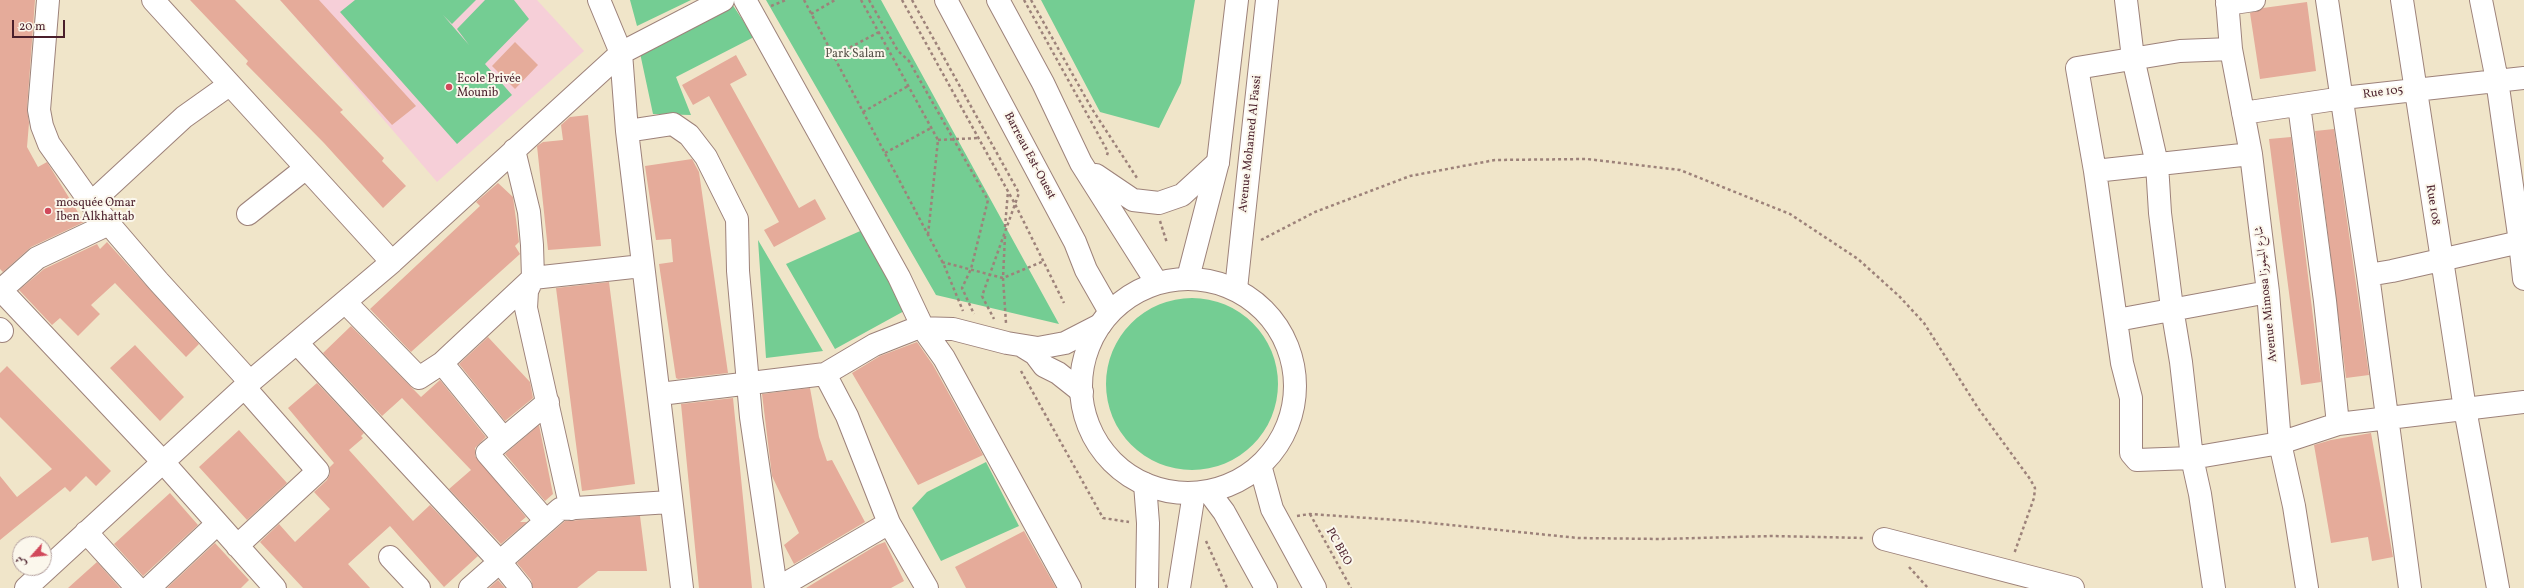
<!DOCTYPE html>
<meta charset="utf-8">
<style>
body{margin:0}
#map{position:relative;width:2524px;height:588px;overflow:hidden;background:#f0e5c9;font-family:Vollkorn,Amiri,serif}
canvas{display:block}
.north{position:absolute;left:12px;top:536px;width:40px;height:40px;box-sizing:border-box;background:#fbf7ec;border:1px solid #b4a19f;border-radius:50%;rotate:243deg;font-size:11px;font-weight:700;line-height:16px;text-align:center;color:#4a1f2b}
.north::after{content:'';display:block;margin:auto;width:14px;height:18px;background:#d1495b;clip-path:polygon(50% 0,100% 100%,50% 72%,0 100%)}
.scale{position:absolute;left:12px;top:20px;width:53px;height:18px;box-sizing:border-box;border:2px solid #4a1f2b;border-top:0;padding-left:5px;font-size:12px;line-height:14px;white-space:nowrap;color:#4a1f2b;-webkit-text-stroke:3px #fbf7ec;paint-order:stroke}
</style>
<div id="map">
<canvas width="2524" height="588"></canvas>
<div class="north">ش</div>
<div class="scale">20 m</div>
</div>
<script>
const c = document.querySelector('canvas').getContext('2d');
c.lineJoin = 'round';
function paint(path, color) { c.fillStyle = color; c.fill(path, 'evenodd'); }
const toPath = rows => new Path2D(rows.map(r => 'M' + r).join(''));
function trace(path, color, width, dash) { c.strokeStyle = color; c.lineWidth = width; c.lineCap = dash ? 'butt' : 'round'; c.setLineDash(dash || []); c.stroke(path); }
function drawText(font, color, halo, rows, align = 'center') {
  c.font = font + ' Vollkorn,Amiri,serif'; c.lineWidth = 4; c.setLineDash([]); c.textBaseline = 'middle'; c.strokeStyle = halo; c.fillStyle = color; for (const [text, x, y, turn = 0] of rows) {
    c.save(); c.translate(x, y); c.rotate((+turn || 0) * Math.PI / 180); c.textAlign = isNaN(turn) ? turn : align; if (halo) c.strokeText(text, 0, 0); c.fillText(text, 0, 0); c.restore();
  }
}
const built = toPath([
 [281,0,537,0,584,51,437,182]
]);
const green = toPath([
 [355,0,476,0,452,24,443,15,469,45,457,29,485,0,514,0,529,19,485,64,512,95,457,144,340,12],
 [630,0,691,0,637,26],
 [766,0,881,0,1059,324,936,295],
 [1041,0,1195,0,1181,83,1159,128,1100,112],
 [732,4,754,37,676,77,691,115,653,114,640,53],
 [867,228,906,310,835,349,786,264],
 [758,240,823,351,766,358],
 '1106 384a86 86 0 1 1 172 0a86 86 0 1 1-172 0Z',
 [986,462,1019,526,941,561,912,508,927,492]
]);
const building = toPath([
 [0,0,35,0,27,109,29,123,27,147,38,167,47,162,84,222,31,247,3,272,0,269],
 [190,0,235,0,343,110,340,112,384,158,382,161,406,186,383,208,324,143,246,64,248,61],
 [280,0,319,0,416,106,392,125],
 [2307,2,2316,71,2260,79,2250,13,2263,8],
 [515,42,538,65,515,89,492,66],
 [736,55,747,75,730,84,799,208,815,199,826,219,774,247,764,230,779,222,709,96,693,105,682,85],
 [588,115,601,246,548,250,537,146,543,142,563,140,561,125,570,117],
 [2334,129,2369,375,2346,378,2315,131],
 [2291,137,2321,382,2301,385,2269,139],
 [692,159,699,172,728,373,678,379,676,378,659,264,673,262,671,239,656,240,645,166],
 [498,183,513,197,519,242,515,246,520,254,411,352,370,309,480,206,476,202],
 [107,242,199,344,186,357,115,283,91,305,100,314,78,336,60,318,52,325,19,290,44,269,97,244,100,249],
 [609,282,635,484,582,491,556,288],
 [351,326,421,397,440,380,486,437,475,448,475,456,526,517,520,522,527,522,501,544,449,489,471,470,402,398,382,416,323,353],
 [488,337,530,382,533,398,505,421,459,364],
 [917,342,933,365,983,455,918,485,852,373,880,356],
 [135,345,184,397,160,421,110,368],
 [7,366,111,471,96,486,86,476,70,492,65,487,0,540,0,476,17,497,52,469,0,417,0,373],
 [317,383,364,433,361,436,363,438,349,450,413,521,430,505,478,556,444,587,390,526,348,564,370,588,303,588,260,542,279,524,295,542,330,509,314,492,327,480,330,474,330,467,334,463,288,408],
 [810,388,819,437,827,461,832,460,865,522,794,564,784,545,799,533,772,476,762,394],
 [733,398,752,588,699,588,681,404],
 [539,425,553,494,545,501,505,454],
 [239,430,287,483,247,520,199,467],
 [2371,433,2393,557,2372,561,2368,537,2331,543,2314,445,2331,440],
 [170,493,198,525,143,576,114,544],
 [640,516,647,571,598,571,577,588,533,588,531,580,517,563,565,521],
 [1024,531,1056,588,966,588,955,567],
 [885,542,904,581,891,588,806,588,877,545],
 [215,543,249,580,241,588,167,588],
 [97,562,120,588,68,588],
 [498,580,505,588,489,588]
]);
const path = toPath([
 [804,0,944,265,963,311],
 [861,0,938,140,928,235],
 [869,0,898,51,909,61,988,200,971,269,962,288,974,314],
 [902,0,1015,204,1064,303],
 [912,0,1019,193,982,296,994,319],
 [1024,0,1108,152,1106,158],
 [1031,0,1092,109,1137,178],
 [771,6,786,0],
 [811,14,835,0],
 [834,56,879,32],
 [863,112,908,86],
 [938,140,979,138],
 [885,153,931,128],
 [1160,221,1167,243],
 [1005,227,1008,191],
 [1005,236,1003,278,1006,323],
 [1261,240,1315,212,1410,176,1495,160,1587,159,1680,170,1790,214,1858,259,1899,296,1924,323,1978,408,2030,479,2035,488,2034,498,2014,554],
 [942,262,1003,278,1044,261],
 [1021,371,1103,518,1129,522],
 [1310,514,1351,588],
 [1297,516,1310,514,1411,521,1578,538,1660,539,1772,536,1865,538],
 [1206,541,1227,588],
 [1909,567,1928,588]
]);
const minor = toPath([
 [48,0,39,110,42,126,49,144,91,203,158,281,250,382],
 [153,0,392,262],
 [599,0,621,53,627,131,682,588],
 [745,0,899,277,924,330,944,358,1070,588],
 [2126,0,2133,58,2157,164,2160,213,2172,308,2181,362,2192,458,2200,494,2214,588],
 [2227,0,2231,49,2251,154,2268,292,2280,443,2294,506,2307,588],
 [2327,0,2368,275,2410,588],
 [2402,0,2465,409,2498,588],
 [2481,0,2497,80,2520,242],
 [2227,4,2254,0],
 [2231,49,2180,51,2077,68,2095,171,2122,363,2131,398,2131,453,2137,460,2192,458,2280,443,2338,424,2524,402],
 [2299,105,2325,301,2338,424],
 [2243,113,2343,98,2524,78],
 [627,131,673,124,689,135,706,157,737,219,738,271,751,417,776,588],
 [514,150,529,212,532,245,533,278,527,291,526,308,571,509],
 [2095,171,2251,154],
 [91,203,184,117,229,85],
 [248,214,306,168],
 [2368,275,2392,271,2520,242,2524,279],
 [1188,278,1218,162,1237,0],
 [0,289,163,462,275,588],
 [1236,289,1267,0],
 [1,290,37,258,109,224],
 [346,303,419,378,442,363,533,278,642,266],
 [2117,320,2268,292],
 [0,329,2,331],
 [297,343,500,562,521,588],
 [1022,346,1035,354,1044,366,1058,373,1082,392],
 [442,363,503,438],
 [825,374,847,416,889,523,927,588],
 [660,394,825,374,874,345,917,328,953,329,1007,343,1038,348,1065,343,1100,325],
 [1145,484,1148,523,1147,588],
 [545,520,487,453,548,402],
 [86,532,137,588],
 [1884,539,2073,588],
 [237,546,318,471,245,388],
 [390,557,419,588],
 [26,588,250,382,392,262,621,53,723,0],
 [149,588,217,524],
 [470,588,560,509,670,502],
 [778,588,889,523],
 [1179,588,1194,493]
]);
const major = toPath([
 [946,0,1075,242,1086,270,1110,312],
 [998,0,1043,83,1081,163,1157,283],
 [1096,175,1133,200,1159,203,1182,195,1218,162],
 '1081 386a107 107 0 1 1 214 0a107 107 0 1 1-214 0Z',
 [1260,465,1272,509,1315,588],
 [1209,492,1224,512,1266,588]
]);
const markers = [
 [449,87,4,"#d1495b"],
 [48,211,4,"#d1495b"]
];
const parkNames = [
 ["Park Salam",855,55]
];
const poiNames = [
 ["Ecole Privée",457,80],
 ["Mounib",457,94],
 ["mosquée Omar",56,204],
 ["Iben Alkhattab",56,218]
];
const streetNames = [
 ["Rue 105",2383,93,-7],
 ["Avenue Mohamed Al Fassi",1251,144,-84],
 ["Barreau Est-Ouest",1029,156,62],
 ["Rue 108",2432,205,81],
 ["Avenue Mimosa شارع الميموزا",2267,294,-96],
 ["PC BEO",1338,547,61]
];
paint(built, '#f6cfd8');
paint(green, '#74cd93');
paint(building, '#e5ab9a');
trace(minor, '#9d827a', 24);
trace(major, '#9d827a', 24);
trace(path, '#9d827a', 2.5, [3, 3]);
trace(minor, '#fff', 22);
trace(major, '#fff', 22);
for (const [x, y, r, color] of markers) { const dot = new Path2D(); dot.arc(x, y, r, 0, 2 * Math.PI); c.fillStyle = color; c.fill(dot); trace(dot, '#fbf7ec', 1.5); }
drawText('12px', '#57534a', '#fbf7ec', parkNames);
drawText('12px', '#4a1f2b', '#fbf7ec', poiNames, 'left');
drawText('12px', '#4a1f2b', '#fbf7ec', streetNames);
</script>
